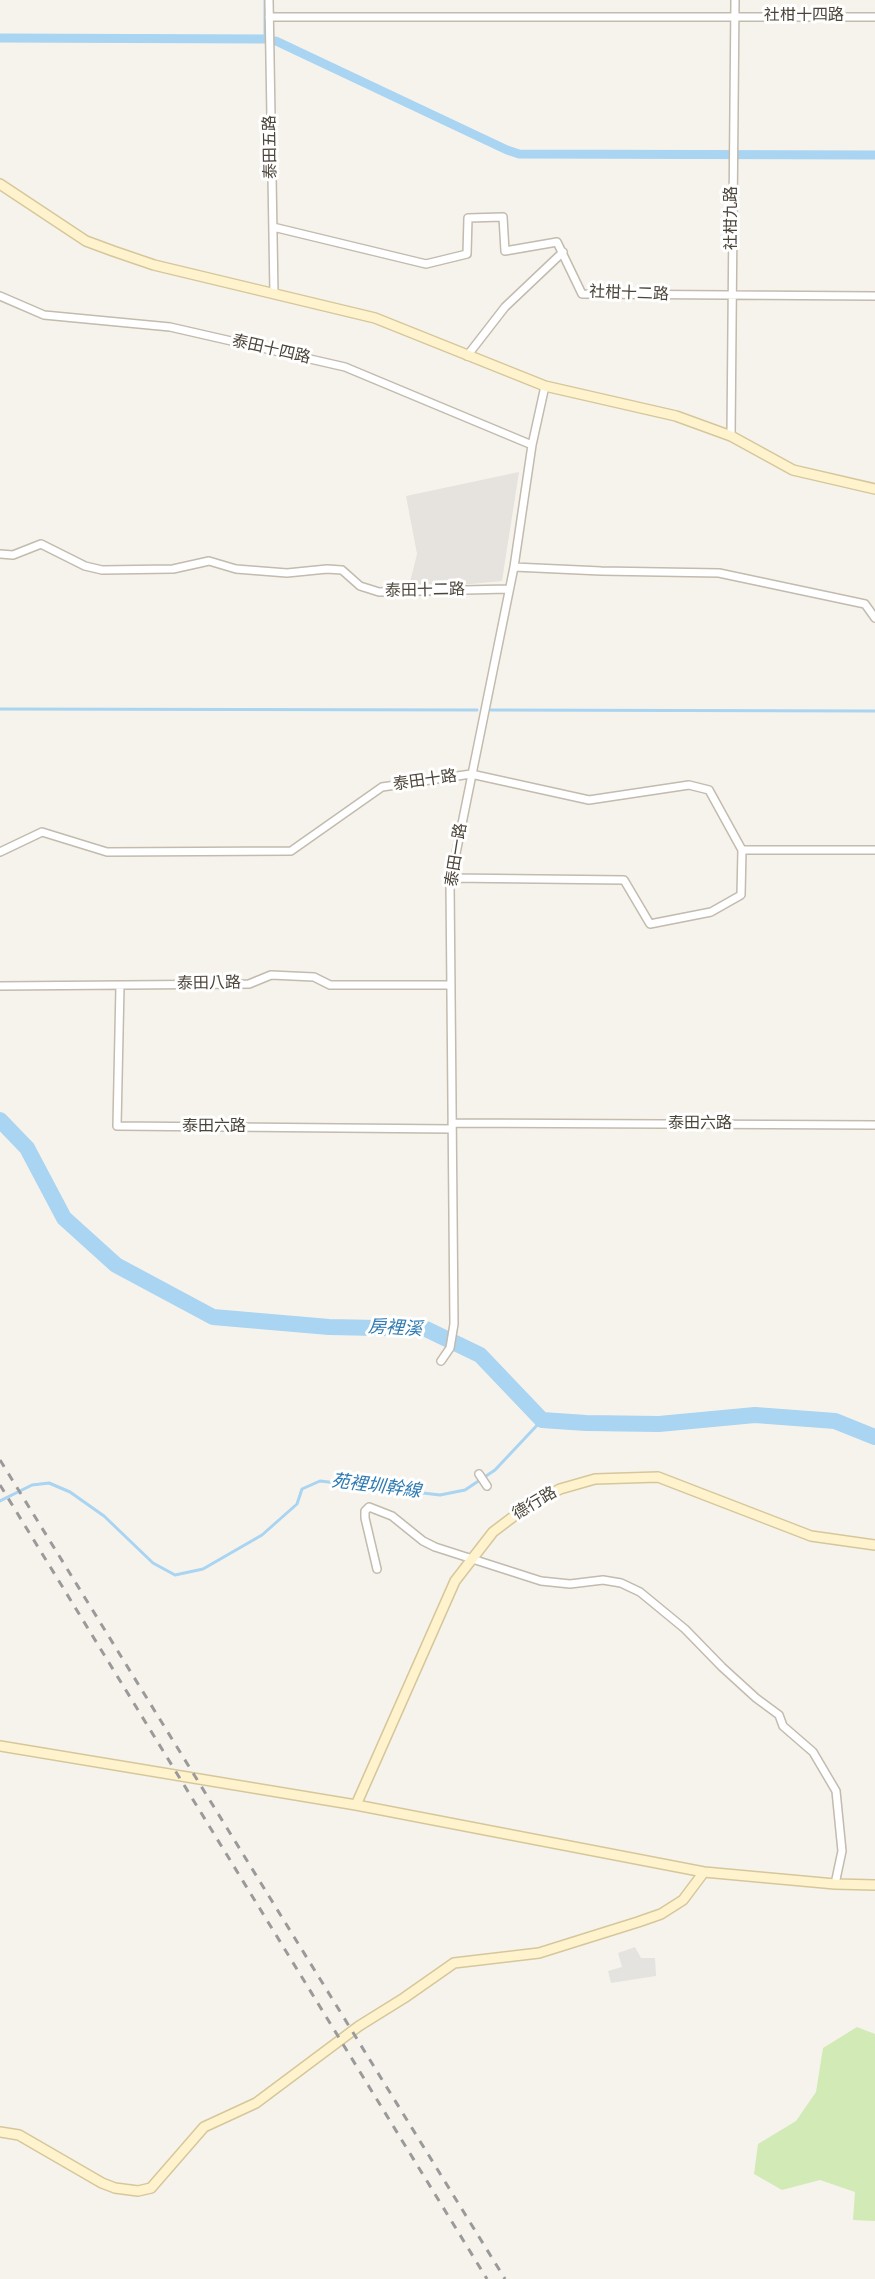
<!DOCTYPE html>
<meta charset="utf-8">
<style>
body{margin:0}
canvas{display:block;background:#f6f3ec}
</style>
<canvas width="875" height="2279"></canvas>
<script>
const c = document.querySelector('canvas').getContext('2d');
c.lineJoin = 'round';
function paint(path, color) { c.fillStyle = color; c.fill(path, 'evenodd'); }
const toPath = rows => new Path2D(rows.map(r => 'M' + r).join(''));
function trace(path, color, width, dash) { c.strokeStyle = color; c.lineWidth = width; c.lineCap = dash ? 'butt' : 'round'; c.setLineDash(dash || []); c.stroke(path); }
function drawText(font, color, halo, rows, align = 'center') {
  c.font = font + ' Roboto,"Noto Sans TC",sans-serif'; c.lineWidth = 6; c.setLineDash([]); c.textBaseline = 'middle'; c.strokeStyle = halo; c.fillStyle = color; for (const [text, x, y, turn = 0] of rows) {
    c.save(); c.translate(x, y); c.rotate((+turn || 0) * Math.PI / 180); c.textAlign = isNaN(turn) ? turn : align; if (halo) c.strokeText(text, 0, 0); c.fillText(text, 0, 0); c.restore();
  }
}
const industrial = toPath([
 [519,472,502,581,408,590,417,554,406,496]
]);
const green = toPath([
 [857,2027,875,2034,875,2221,853,2220,855,2192,820,2180,782,2190,754,2174,758,2144,796,2121,816,2092,823,2048]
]);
const parking = toPath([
 [635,1947,641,1958,655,1958,656,1976,611,1983,608,1971,622,1967,618,1953]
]);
const stream = toPath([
 [265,0,265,39],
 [0,709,477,710],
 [491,710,875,711],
 [0,1501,32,1485,49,1483,70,1492,104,1516,153,1563,175,1575,203,1569,262,1535,297,1504,302,1489,320,1481,440,1495,465,1490,495,1470,542,1420]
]);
const canal = toPath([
 [0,38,265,39],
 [276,41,507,150,519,154,875,155]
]);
const river = toPath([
 [0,1120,27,1148,64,1218,116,1265,213,1317,329,1327,426,1329,480,1355,542,1420,586,1423,659,1424,755,1415,835,1421,875,1437]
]);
const street = toPath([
 [269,0,274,294],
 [269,17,875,17],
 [273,227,426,264,467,254,468,218,503,217,505,251,557,242,582,294,875,296],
 [0,296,44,315,170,327,345,367,532,445],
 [467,356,505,307,563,252],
 [731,436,735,0],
 [0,554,13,555,41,544,85,566,102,570,173,569,209,561,236,569,287,573,327,569,342,570,360,586,379,592,508,589],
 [514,567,601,571,719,573,865,604,875,618],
 [0,852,42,832,107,852,291,851,382,787,471,774,589,800,689,785,709,790,742,850,875,850],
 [451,878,624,880,650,924,711,912,741,895,742,850],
 [0,986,249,984,271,975,314,977,330,985,451,985],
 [120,986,117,1126,452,1129],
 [452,1123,875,1125],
 [441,1361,450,1348,454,1324,450,883,514,567,532,445,545,386],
 [479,1474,487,1486],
 [377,1569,365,1518,365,1511,369,1507,392,1516,423,1541,435,1547,541,1581,570,1584,603,1580,621,1583,640,1592,685,1629,722,1667,756,1698,779,1715,783,1726,813,1752,836,1791,842,1851,835,1884]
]);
const secondary = toPath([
 [0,184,86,241,113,251,154,265,375,318,545,386,676,416,731,436,793,470,875,489],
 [0,1746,356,1805,704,1872,835,1884,875,1885],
 [356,1805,455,1581,493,1532,526,1507,560,1489,595,1479,658,1477,811,1536,875,1545],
 [0,2132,19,2135,102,2183,115,2188,138,2191,151,2188,204,2127,256,2103,359,2026,404,1998,454,1963,539,1953,638,1922,661,1914,683,1900,704,1872]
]);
const rail = toPath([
 [0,1460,505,2279],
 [0,1485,487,2279]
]);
const streetNames = [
 ["社柑十四路",804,16],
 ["泰田五路",271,147,-91],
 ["社柑九路",732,218,-90],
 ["社柑十二路",629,294,2],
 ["泰田十四路",271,350,13],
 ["泰田十二路",425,591,-1],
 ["泰田十路",425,781,-8],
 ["泰田一路",457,855,-81],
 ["泰田八路",209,984,-1],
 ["泰田六路",700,1124],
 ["泰田六路",214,1127],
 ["德行路",535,1504,-31]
];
const waterNames = [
 ["房裡溪",395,1329,3],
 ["苑裡圳幹線",376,1487,7]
];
paint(industrial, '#e6e2dd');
paint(green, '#d2eab5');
paint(parking, '#e5e3e0');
trace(stream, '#a9d4f2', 3);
trace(canal, '#a9d4f2', 9);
trace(river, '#a9d4f2', 16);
trace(street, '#c2bbae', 10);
trace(secondary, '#d6c79b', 12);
trace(street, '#fff', 7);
trace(secondary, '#fff3cd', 9);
trace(rail, '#9a9a9a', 3, [8, 8]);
drawText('16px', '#4b4439', '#fff', streetNames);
drawText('italic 18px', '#2e7ab2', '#fff', waterNames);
</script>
